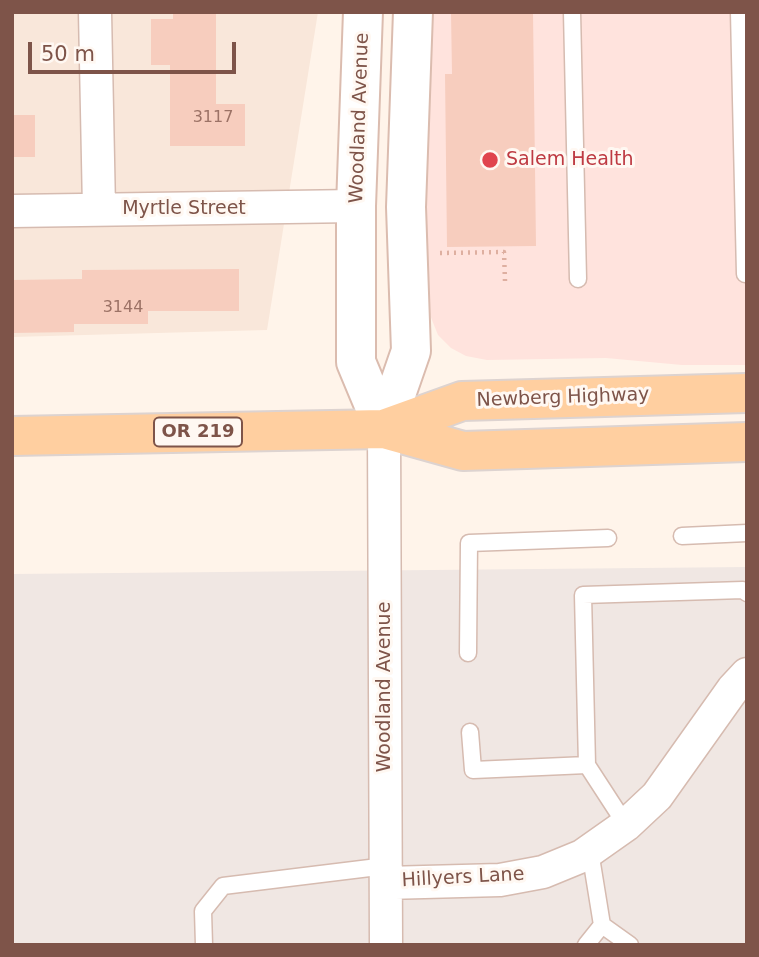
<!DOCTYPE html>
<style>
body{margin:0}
#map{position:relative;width:759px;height:957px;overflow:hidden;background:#fff4ea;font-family:"DejaVu Sans",sans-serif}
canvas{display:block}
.frame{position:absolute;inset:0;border:14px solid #7e5449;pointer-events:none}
.scale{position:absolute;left:28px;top:42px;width:208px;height:32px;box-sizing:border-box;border:4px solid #7e5449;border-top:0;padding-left:9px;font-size:21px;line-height:24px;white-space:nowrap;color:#7e5449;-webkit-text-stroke:5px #fff8f2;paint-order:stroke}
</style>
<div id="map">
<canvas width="759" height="957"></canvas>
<div class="frame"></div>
<div class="scale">50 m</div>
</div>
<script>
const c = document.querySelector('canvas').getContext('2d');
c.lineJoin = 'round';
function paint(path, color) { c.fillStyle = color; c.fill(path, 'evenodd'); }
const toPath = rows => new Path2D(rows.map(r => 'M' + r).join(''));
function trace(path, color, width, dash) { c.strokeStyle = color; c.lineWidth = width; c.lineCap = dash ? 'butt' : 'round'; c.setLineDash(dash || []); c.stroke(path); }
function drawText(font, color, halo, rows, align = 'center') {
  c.font = font + ' "DejaVu Sans",sans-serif'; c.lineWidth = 6; c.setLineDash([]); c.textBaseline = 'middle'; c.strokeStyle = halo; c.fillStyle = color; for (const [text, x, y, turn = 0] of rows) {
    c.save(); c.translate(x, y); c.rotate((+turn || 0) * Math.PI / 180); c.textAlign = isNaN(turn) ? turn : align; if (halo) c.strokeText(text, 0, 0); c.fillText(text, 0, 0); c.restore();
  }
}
const residential = toPath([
 [12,12,318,12,267,330,12,337]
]);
const commercial = toPath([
 [421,12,747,12,747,365,682,365,606,358,487,360,466,356,451,348,438,335,420,290]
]);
const industrial = toPath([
 [747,567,747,945,12,945,12,574]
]);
const building = toPath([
 [173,12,216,12,216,104,245,104,245,146,170,146,170,65,151,65,151,19,173,19],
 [451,12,533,12,536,246,447,247,445,74,452,74],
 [12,115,35,115,35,157,12,157],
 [239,269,239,311,148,311,148,324,74,324,74,332,12,333,12,280,82,279,82,270]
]);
const path = toPath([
 [440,253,504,252,505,281]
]);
const lane = toPath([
 [572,12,578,279],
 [739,12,745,274],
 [682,536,747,533],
 [468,653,469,543,608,538],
 [470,732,473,770,587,765],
 [626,825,587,765,583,595,743,590,747,593],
 [590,851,602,925,630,945],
 [204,945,203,911,223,886,386,866],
 [586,945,602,925]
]);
const street = toPath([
 [95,12,99,209],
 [12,211,356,206],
 [384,429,386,945],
 [386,883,500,880,543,872,582,856,626,825,657,796,733,689,747,674]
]);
const secondary = toPath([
 [363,12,356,206,356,362,384,429],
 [384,429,411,351,406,207,413,12]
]);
const primary = toPath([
 [384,429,462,401,747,393],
 [12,436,384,429,463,451,747,442]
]);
const markers = [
 [490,160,9,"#e0444e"]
];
const numberNames = [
 ["3117",213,118],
 ["3144",123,308]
];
const shields = [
 [198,432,88]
];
const shieldNames = [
 ["OR 219",198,432]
];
const streetNames = [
 ["Woodland Avenue",360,118,-88],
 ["Myrtle Street",184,209],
 ["Newberg Highway",563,398,-2],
 ["Woodland Avenue",385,687,-90],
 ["Hillyers Lane",463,878,-3]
];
const healthNames = [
 ["Salem Health",506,160]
];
paint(residential, '#f9e7da');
paint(commercial, '#ffe3dd');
paint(industrial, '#f0e7e3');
paint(building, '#f7cdbe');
trace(lane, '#d6bbb0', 19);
trace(street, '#d6bbb0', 35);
trace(secondary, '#dbbcaf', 42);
trace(primary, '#ddd3d0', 42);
trace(path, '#deafa0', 4.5, [2, 5]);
trace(lane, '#fff', 16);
trace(street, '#fff', 32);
trace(secondary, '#fff', 38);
trace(primary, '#ffcfa0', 38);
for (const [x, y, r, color] of markers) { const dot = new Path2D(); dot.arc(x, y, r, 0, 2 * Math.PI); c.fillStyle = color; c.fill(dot); trace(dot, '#fff8f2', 2.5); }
drawText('16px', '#9c7266', null, numberNames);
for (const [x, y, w] of shields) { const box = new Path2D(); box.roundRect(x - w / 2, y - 14.5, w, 29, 5); c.fillStyle = '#fff8f2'; c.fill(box); trace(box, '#7e5449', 2); }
drawText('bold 18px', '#7e5449', null, shieldNames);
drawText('19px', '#7e5449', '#fff8f2', streetNames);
drawText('19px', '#be3a42', '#fff8f2', healthNames, 'left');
</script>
